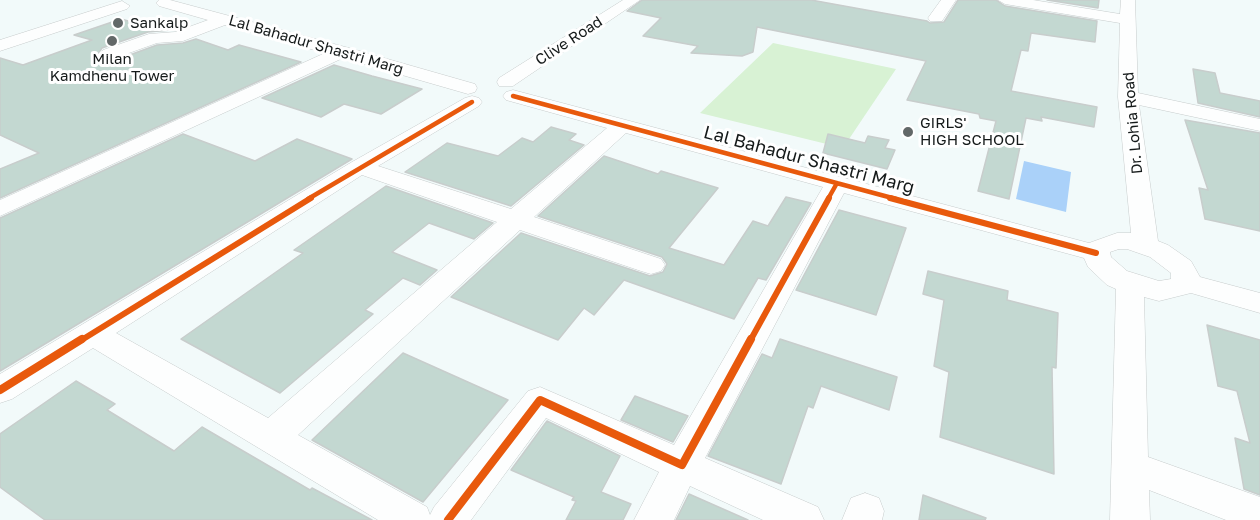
<!DOCTYPE html>
<style>
body{margin:0}
canvas{display:block;background:#f2fafa}
</style>
<canvas width="1260" height="520"></canvas>
<script>
const c = document.querySelector('canvas').getContext('2d');
c.lineJoin = 'round';
function paint(path, color) { c.fillStyle = color; c.fill(path, 'evenodd'); }
const toPath = rows => new Path2D(rows.map(r => 'M' + r).join(''));
function trace(path, color, width, dash) { c.strokeStyle = color; c.lineWidth = width; c.lineCap = dash ? 'butt' : 'round'; c.setLineDash(dash || []); c.stroke(path); }
function drawText(font, color, halo, rows, align = 'center') {
  c.font = font + ' "Golos Text",sans-serif'; c.lineWidth = 6; c.setLineDash([]); c.textBaseline = 'middle'; c.strokeStyle = halo; c.fillStyle = color; for (const [text, x, y, turn = 0] of rows) {
    c.save(); c.translate(x, y); c.rotate((+turn || 0) * Math.PI / 180); c.textAlign = isNaN(turn) ? turn : align; if (halo) c.strokeText(text, 0, 0); c.fillText(text, 0, 0); c.restore();
  }
}
const green = toPath([
 [773,43,896,69,843,148,700,113]
]);
const water = toPath([
 [1024,161,1071,172,1066,212,1016,199]
]);
const building = toPath([
 [642,0,811,0,927,21,930,23,944,22,958,0,996,0,1005,6,1097,21,1095,42,1031,33,1028,51,1021,50,1011,91,1097,107,1094,127,1041,117,1042,121,1026,118,1009,199,978,191,996,121,980,118,979,114,907,100,926,61,757,27,753,52,742,56,691,53,698,46,643,36,661,18,627,11,642,0],
 [1047,0,1099,0,1098,8,1047,0],
 [121,19,139,24,145,22,171,30,148,32,102,48,98,54,103,60,116,60,157,45,183,43,196,39,228,50,239,45,301,62,0,198,0,169,39,153,0,135,0,58,23,65,92,40,74,35,121,19],
 [334,65,372,76,422,89,381,114,344,104,321,117,262,98,334,65],
 [1193,69,1215,73,1220,93,1260,101,1260,117,1198,103,1193,69],
 [1185,120,1260,133,1260,231,1205,219,1199,188,1208,190,1185,120],
 [551,127,576,134,569,140,584,145,511,206,405,172,447,143,498,156,522,138,533,142,551,127],
 [183,134,255,161,297,139,352,159,0,371,0,218,183,134],
 [828,134,865,143,868,136,889,140,885,148,895,150,887,169,823,153,828,134],
 [604,156,658,174,661,171,718,188,669,248,724,265,753,221,768,226,786,197,811,203,766,280,758,278,734,319,624,280,594,315,584,308,558,340,451,297,521,233,650,276,663,272,667,264,662,257,538,216,604,156],
 [386,186,493,223,474,239,429,223,392,252,437,270,420,285,403,278,365,310,373,314,280,393,181,339,303,253,294,250,386,186],
 [839,210,906,228,876,315,796,290,839,210],
 [928,271,1008,291,1007,300,1058,313,1056,368,1052,367,1054,474,940,437,949,372,934,366,944,300,923,294,928,271],
 [1207,325,1260,340,1260,495,1244,489,1235,438,1250,443,1237,391,1218,386,1207,325],
 [780,339,897,377,889,410,821,386,813,408,808,406,781,484,708,456,762,354,772,358,780,339],
 [403,353,508,400,423,502,312,440,403,353],
 [76,381,115,404,107,410,174,451,202,427,310,490,312,488,372,520,45,520,0,487,0,434,76,381],
 [635,396,688,416,673,442,621,420,635,396],
 [547,421,620,456,601,492,631,504,623,520,566,520,576,501,572,500,574,497,511,470,547,421],
 [689,494,748,520,676,520,689,494],
 [923,495,986,518,985,520,919,520,923,495]
]);
const minor = toPath([
 [159,0,170,0,349,48,475,84,477,88,475,92,468,94,343,58,0,216,0,200,325,53,225,25,183,41,157,43,115,58,103,58,100,54,103,50,149,34,175,32,208,20,159,6,156,3,159,0],
 [623,0,640,0,513,86,499,86,497,82,499,78,623,0],
 [941,0,956,0,942,21,930,21,928,18,941,0],
 [998,0,1033,0,1120,14,1121,0,1135,0,1138,93,1260,119,1260,131,1139,105,1158,241,1168,245,1191,261,1200,277,1260,293,1260,313,1191,293,1159,301,1144,297,1148,457,1260,497,1260,520,1226,520,1149,490,1150,520,1110,520,1116,289,1107,285,1088,267,1084,258,844,193,705,458,818,507,824,520,763,520,690,486,674,520,634,520,659,472,546,418,471,520,378,520,93,348,12,399,0,403,0,374,352,162,465,98,472,96,479,98,482,102,479,106,378,166,511,209,607,128,506,100,503,96,506,92,513,90,1089,243,1117,233,1131,233,1118,97,1120,23,1005,4,998,0],
 [626,133,823,187,674,445,540,387,528,391,434,507,430,515,427,507,298,435,520,230,641,271,651,274,661,271,665,265,661,259,534,217,626,133],
 [362,175,497,222,268,418,116,333,362,175],
 [1119,249,1127,249,1150,257,1171,273,1171,279,1159,281,1127,271,1111,257,1110,252,1119,249],
 [122,1,130,6,127,9,0,51,0,40,122,1],
 [865,493,879,498,884,511,882,520,842,520,851,498,865,493]
]);
const cyclewayFar2 = toPath([
 [513,96,896,199],
 [308,199,472,102],
 [828,199,837,183]
]);
const cyclewayFar1 = toPath([
 [890,198,1096,253],
 [80,341,311,198],
 [750,341,829,198]
]);
const cycleway = toPath([
 [0,390,82,339],
 [448,520,540,400,682,465,751,339]
]);
const markers = [
 [118,23,6,"#626868"],
 [112,41,6,"#626868"],
 [908,132,6,"#626868"]
];
const farPoinames = [
 ["Sankalp",130,23],
 ["Milan",112,59,"center"],
 ["Kamdhenu Tower",112,76,"center"],
 ["GIRLS'",920,123],
 ["HIGH SCHOOL",920,140]
];
const farStreetnames = [
 ["Clive Road",569,41,-33],
 ["Lal Bahadur Shastri Marg",316,45,16],
 ["Dr. Lohia Road",1133,123,-95]
];
const streetNames = [
 ["Lal Bahadur Shastri Marg",809,160,15]
];
paint(green, '#d8f2d4');
paint(water, '#aad1f9');
paint(building, '#c3d8d1');
trace(building, '#c8cdcc', 1.5);
trace(minor, '#c7cccc', 1);
paint(minor, '#fdfefe');
trace(cyclewayFar2, '#e8590c', 4.5);
trace(cyclewayFar1, '#e8590c', 6);
trace(cycleway, '#e8590c', 8);
for (const [x, y, r, color] of markers) { const dot = new Path2D(); dot.arc(x, y, r, 0, 2 * Math.PI); c.fillStyle = color; c.fill(dot); trace(dot, '#fff', 2); }
drawText('15px', '#151a1a', '#fff', farPoinames, 'left');
drawText('15px', '#151a1a', '#fff', farStreetnames);
drawText('18px', '#151a1a', '#fff', streetNames);
</script>
